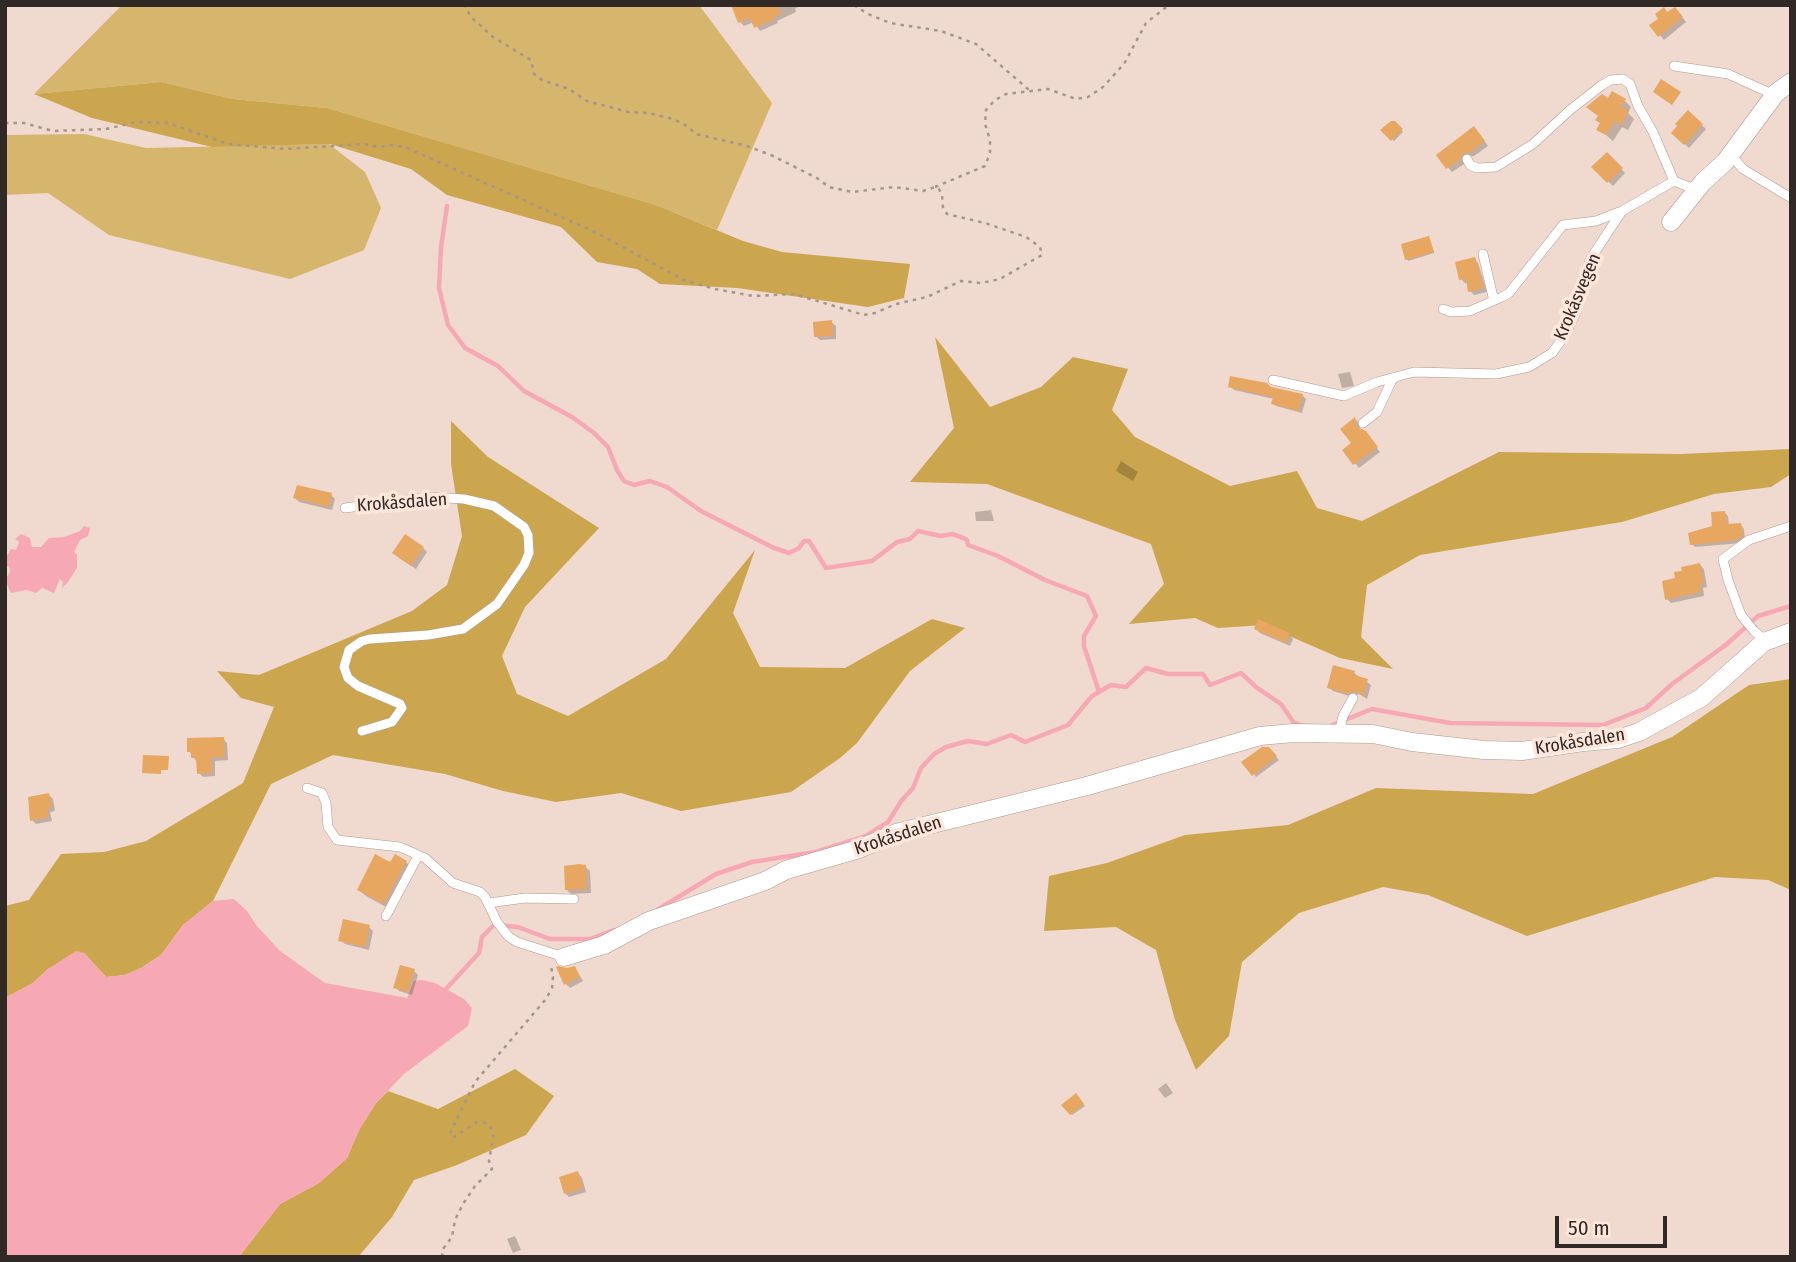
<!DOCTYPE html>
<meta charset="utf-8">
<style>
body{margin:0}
#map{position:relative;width:1796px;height:1262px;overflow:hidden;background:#f0d9ce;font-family:"Fira Sans Condensed",sans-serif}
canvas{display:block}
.frame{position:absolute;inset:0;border:7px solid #312925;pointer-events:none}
.scale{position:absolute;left:1555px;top:1216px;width:112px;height:32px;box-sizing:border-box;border:4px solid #312925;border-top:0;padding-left:9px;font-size:21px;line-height:24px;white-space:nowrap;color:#312925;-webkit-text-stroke:5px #fee6db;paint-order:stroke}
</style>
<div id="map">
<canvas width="1796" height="1262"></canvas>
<div class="frame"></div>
<div class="scale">50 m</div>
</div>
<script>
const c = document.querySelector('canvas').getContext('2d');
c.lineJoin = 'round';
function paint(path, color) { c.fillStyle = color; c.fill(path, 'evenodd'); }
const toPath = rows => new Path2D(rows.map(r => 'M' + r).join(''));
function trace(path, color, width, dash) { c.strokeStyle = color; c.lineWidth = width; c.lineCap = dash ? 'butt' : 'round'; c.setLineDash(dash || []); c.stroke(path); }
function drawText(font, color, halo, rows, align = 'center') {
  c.font = font + ' "Fira Sans Condensed",sans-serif'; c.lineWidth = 7; c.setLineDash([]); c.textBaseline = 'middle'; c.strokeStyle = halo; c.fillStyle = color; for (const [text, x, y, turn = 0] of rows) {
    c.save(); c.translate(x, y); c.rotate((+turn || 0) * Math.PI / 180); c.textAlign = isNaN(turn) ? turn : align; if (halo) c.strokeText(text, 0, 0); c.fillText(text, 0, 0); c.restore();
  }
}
const green = toPath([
 [122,5,699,5,772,103,717,230,656,205,327,108,233,99,161,82,34,94],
 [84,134,146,148,329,144,365,172,381,208,364,250,290,279,109,235,48,193,5,195,5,135]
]);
const forest = toPath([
 [161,82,233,99,327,108,656,205,743,241,782,252,910,264,904,298,868,307,737,288,660,284,637,269,597,262,561,227,447,195,411,169,330,144,212,147,92,118,34,94],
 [935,337,990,407,1041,387,1073,357,1128,369,1112,410,1135,437,1230,486,1297,471,1317,508,1362,521,1499,452,1681,454,1791,449,1791,474,1771,487,1714,494,1622,522,1420,555,1367,585,1361,637,1393,669,1340,658,1264,625,1218,628,1195,618,1129,624,1164,584,1151,544,987,484,910,482,954,428],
 [451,421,488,457,599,528,525,607,502,656,517,694,568,716,666,659,755,550,733,613,760,667,845,668,932,619,965,628,910,671,857,743,840,758,791,792,681,811,621,793,556,802,503,791,445,774,333,755,271,784,213,901,183,925,161,955,141,968,125,975,106,977,84,953,48,969,33,983,5,998,5,906,29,900,61,854,104,852,146,841,243,783,274,707,241,698,217,671,259,675,412,611,447,585,462,536,451,464],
 [1791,679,1791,890,1768,880,1715,877,1527,936,1428,895,1383,887,1299,913,1242,962,1229,1036,1196,1070,1175,1020,1156,950,1116,927,1044,931,1049,876,1107,863,1185,835,1288,825,1376,788,1533,794,1672,737,1749,685],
 [515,1069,554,1096,526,1135,457,1165,414,1180,392,1217,358,1257,239,1257,280,1204,319,1183,347,1158,359,1130,376,1103,388,1091,438,1109]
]);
const water = toPath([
 [84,526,90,528,88,536,80,540,74,552,77,555,77,568,68,582,62,588,63,582,60,579,54,593,42,588,36,593,27,590,11,593,5,580,10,572,9,567,5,565,5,559,11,549,16,550,19,542,15,539,21,534,30,538,32,547,41,547,49,538,64,537,80,531],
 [234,899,247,911,257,926,280,951,325,983,407,998,414,981,422,980,435,983,464,999,472,1008,468,1026,404,1074,376,1103,359,1130,347,1158,319,1183,280,1204,239,1257,5,1257,5,998,33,983,48,969,76,951,84,953,106,977,125,975,141,968,161,955,183,925,213,901]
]);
const shadow = toPath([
 [736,5,801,5,795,9,796,12,777,21,778,23,760,31,754,22,744,26,740,22],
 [1679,13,1686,22,1664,40,1652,26,1668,14],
 [1609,100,1624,100,1631,107,1628,113,1634,119,1628,130,1622,127,1613,141,1599,129],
 [1688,113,1706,129,1689,148,1674,133],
 [1395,123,1403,132,1394,141,1383,130],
 [1478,132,1488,146,1474,156,1467,157,1464,164,1452,172,1438,155],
 [1607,154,1625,173,1613,186,1594,167],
 [1430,240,1434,253,1408,261,1407,259],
 [1474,259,1478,263,1487,292,1474,295,1470,291,1468,283,1465,283,1461,279],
 [831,322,836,326,836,339,820,340,816,336],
 [1350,372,1354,386,1342,388,1338,374],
 [1230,386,1271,388,1303,396,1306,399,1302,413,1276,406,1273,403,1274,399,1234,390],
 [1355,419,1359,423,1360,430,1366,434,1380,452,1359,468,1344,450,1353,443],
 [1121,461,1138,472,1133,481,1116,471],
 [331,495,335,499,332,510,299,502,295,498],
 [991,510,994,521,976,521,975,512],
 [1725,513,1728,516,1729,526,1741,525,1744,529,1745,540,1741,543,1695,547,1692,544,1714,527],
 [423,548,427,552,416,569,398,557],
 [1700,565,1704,569,1707,587,1703,588,1704,596,1671,603,1667,599,1677,579],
 [1259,621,1289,635,1293,639,1290,646,1260,633,1256,629],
 [1354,673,1371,685,1367,699,1359,694,1353,697,1333,691,1329,687],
 [223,739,227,743,228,760,215,761,215,776,203,777,199,773,197,762,189,751],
 [1272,752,1279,760,1256,777,1254,774],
 [49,795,53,799,55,811,50,812,52,821,36,824,32,820],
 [406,862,412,868,390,909,366,896,359,890,391,865],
 [585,867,590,871,591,893,571,894,567,890],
 [369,927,373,931,369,950,345,944,340,940],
 [575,968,583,981,570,988,566,984],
 [414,971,418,975,412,995,399,991,395,987],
 [1166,1083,1173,1093,1165,1098,1158,1089],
 [1076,1096,1085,1106,1072,1115,1064,1105],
 [578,1173,582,1178,586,1192,569,1197,565,1193],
 [515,1236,521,1250,513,1253,507,1239]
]);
const stream = toPath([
 [447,206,441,247,439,288,448,325,465,348,498,366,524,391,572,417,594,433,608,447,617,470,624,481,634,485,650,481,667,487,701,511,774,548,789,553,799,548,804,541,809,541,826,568,872,561,897,542,910,539,918,531,941,536,952,534,961,537,967,540,968,545,998,556,1045,580,1087,596,1096,616,1084,636,1084,646,1099,692],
 [1330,726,1372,709,1450,723,1603,725,1646,708,1672,684,1727,644,1758,616,1791,606],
 [657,910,716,874,752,862,816,852,866,836,888,822,902,800,913,788,921,768,934,754,946,747,968,741,987,744,1011,735,1025,742,1068,725,1092,696,1111,685,1126,687,1146,668,1168,674,1203,674,1210,685,1241,673,1256,687,1281,704,1294,723,1304,726],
 [446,989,479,953,482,937,494,925,518,927,550,939,590,939,614,930]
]);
const building = toPath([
 [731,5,779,5,777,6,781,14,774,17,775,19,754,28,750,18,738,23],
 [1664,7,1667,12,1675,7,1683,17,1658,37,1649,25,1658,19,1655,14],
 [1661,79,1681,92,1672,105,1653,92],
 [1612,91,1626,99,1621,107,1629,111,1621,125,1615,121,1606,135,1596,130,1600,123,1595,120,1598,116,1586,107,1602,94,1608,98],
 [1688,110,1703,124,1684,145,1671,133,1677,126,1675,124],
 [1391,121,1395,121,1403,129,1391,141,1380,130],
 [1474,126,1485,141,1470,153,1463,153,1460,160,1446,169,1436,155],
 [1607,152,1623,168,1607,183,1591,167],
 [1429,236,1434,252,1405,260,1401,244],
 [1475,257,1484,288,1468,292,1466,279,1459,280,1455,262],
 [832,320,833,336,814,337,813,322],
 [1230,376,1267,383,1271,387,1303,394,1299,411,1271,404,1273,397,1228,387],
 [1355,417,1357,427,1366,431,1378,447,1353,465,1342,450,1351,443,1340,429],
 [297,485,332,493,329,507,293,498],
 [1725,511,1727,524,1741,523,1743,536,1737,540,1690,545,1688,533,1712,526,1711,512],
 [405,534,424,547,411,566,392,553],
 [1700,563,1704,584,1700,584,1701,592,1665,600,1662,581,1675,578,1674,572,1682,571,1681,567],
 [1258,619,1290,633,1286,643,1254,629],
 [1333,665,1355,671,1354,675,1368,679,1363,696,1354,691,1348,694,1327,688],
 [224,737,225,757,211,757,212,773,197,774,196,758,191,758,191,752,187,752,187,738],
 [1262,747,1269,747,1277,756,1252,776,1241,762],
 [143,755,169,756,168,770,161,770,161,774,142,773],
 [49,793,52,807,47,808,49,817,30,821,28,797],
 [375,854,390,862,395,854,407,861,384,904,357,890],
 [579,864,586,865,587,889,565,890,564,866],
 [343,919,370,925,365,947,338,941],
 [400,965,415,969,408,992,393,988],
 [558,966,567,968,575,966,580,977,564,985,556,967],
 [1076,1093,1084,1104,1070,1115,1061,1105],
 [578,1171,583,1188,564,1194,559,1177]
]);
const path = toPath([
 [854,5,868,14,890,23,941,31,976,44,1029,90],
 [5,123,24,123,53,131,106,129,137,122,168,123,228,144,285,149,365,144,378,147,390,145,405,147,595,232,684,280,715,289,753,296,794,294,864,315,875,313,896,304,927,297,961,281,981,283,1000,279,1042,255,1040,247,1026,237,985,223,947,214,943,208,942,195,939,189,935,187,923,191,894,187,852,192,829,187,817,178,773,156,747,146,696,134,687,126,673,119,649,113,628,112,587,101,569,89,542,80,534,74,531,60,493,37,471,17,464,5],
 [935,187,985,166,990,153,990,140,985,124,986,110,995,100,1006,94,1048,89,1076,99,1088,97,1103,87,1124,64,1146,23,1169,5],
 [442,1257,443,1249,452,1237,455,1220,463,1204,475,1186,492,1169,489,1161,493,1137,491,1128,486,1123,477,1122,454,1137,450,1135,451,1131,475,1082,546,999,552,988,553,978,551,966]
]);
const lane = toPath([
 [1674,66,1728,74,1770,93,1775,93],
 [1731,155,1743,169,1791,198],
 [1467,159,1470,165,1477,168,1496,167,1533,144,1570,110,1602,85,1611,80,1623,79,1630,84,1638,106,1653,132,1674,181,1689,187,1699,186],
 [1483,254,1493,297,1497,299],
 [1443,309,1451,312,1470,311,1502,297,1509,293,1563,225,1596,221,1622,211,1674,181],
 [1273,380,1344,396,1377,382,1414,372,1496,374,1529,367,1552,353,1565,335,1575,314,1582,282,1591,258,1622,211],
 [1363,423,1377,412,1392,380,1396,377],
 [345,508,429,497,464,499,494,506,524,527,528,535,529,553,524,565,497,604,463,629,428,635,370,639,362,641,349,650,344,667,348,678,358,686,400,704,402,708,392,722,362,731],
 [1766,641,1754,631,1741,615,1728,580,1723,559,1749,540,1791,526],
 [1339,733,1343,716,1353,698],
 [307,788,322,793,326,803,328,827,337,840,400,847,425,858,453,883,480,892,485,897,497,922,508,936,517,942,564,957],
 [489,903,525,898,574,899],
 [386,916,418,856]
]);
const street = toPath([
 [1671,222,1703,182,1725,162,1776,93,1791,82],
 [564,957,604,945,649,921,765,881,786,870,859,849,896,833,1087,786,1260,736,1293,733,1373,734,1412,742,1484,750,1522,751,1583,742,1618,739,1639,732,1701,698,1764,642,1791,632]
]);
const streetNames = [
 ["Krokåsvegen",1578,297,-67],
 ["Krokåsdalen",402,503,-4],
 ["Krokåsdalen",1580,742,-9],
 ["Krokåsdalen",898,836,-18]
];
paint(green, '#d6b56c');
paint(forest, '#cca64e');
paint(water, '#f6a9b5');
paint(shadow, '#0003');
trace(stream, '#f6a9b5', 4.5);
paint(building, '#e7a761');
trace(lane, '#af998f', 10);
trace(street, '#af998f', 19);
trace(path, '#a6958c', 2.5, [3.5, 5]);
trace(lane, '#fff', 9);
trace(street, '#fff', 18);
drawText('18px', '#312925', '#fee6db', streetNames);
</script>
